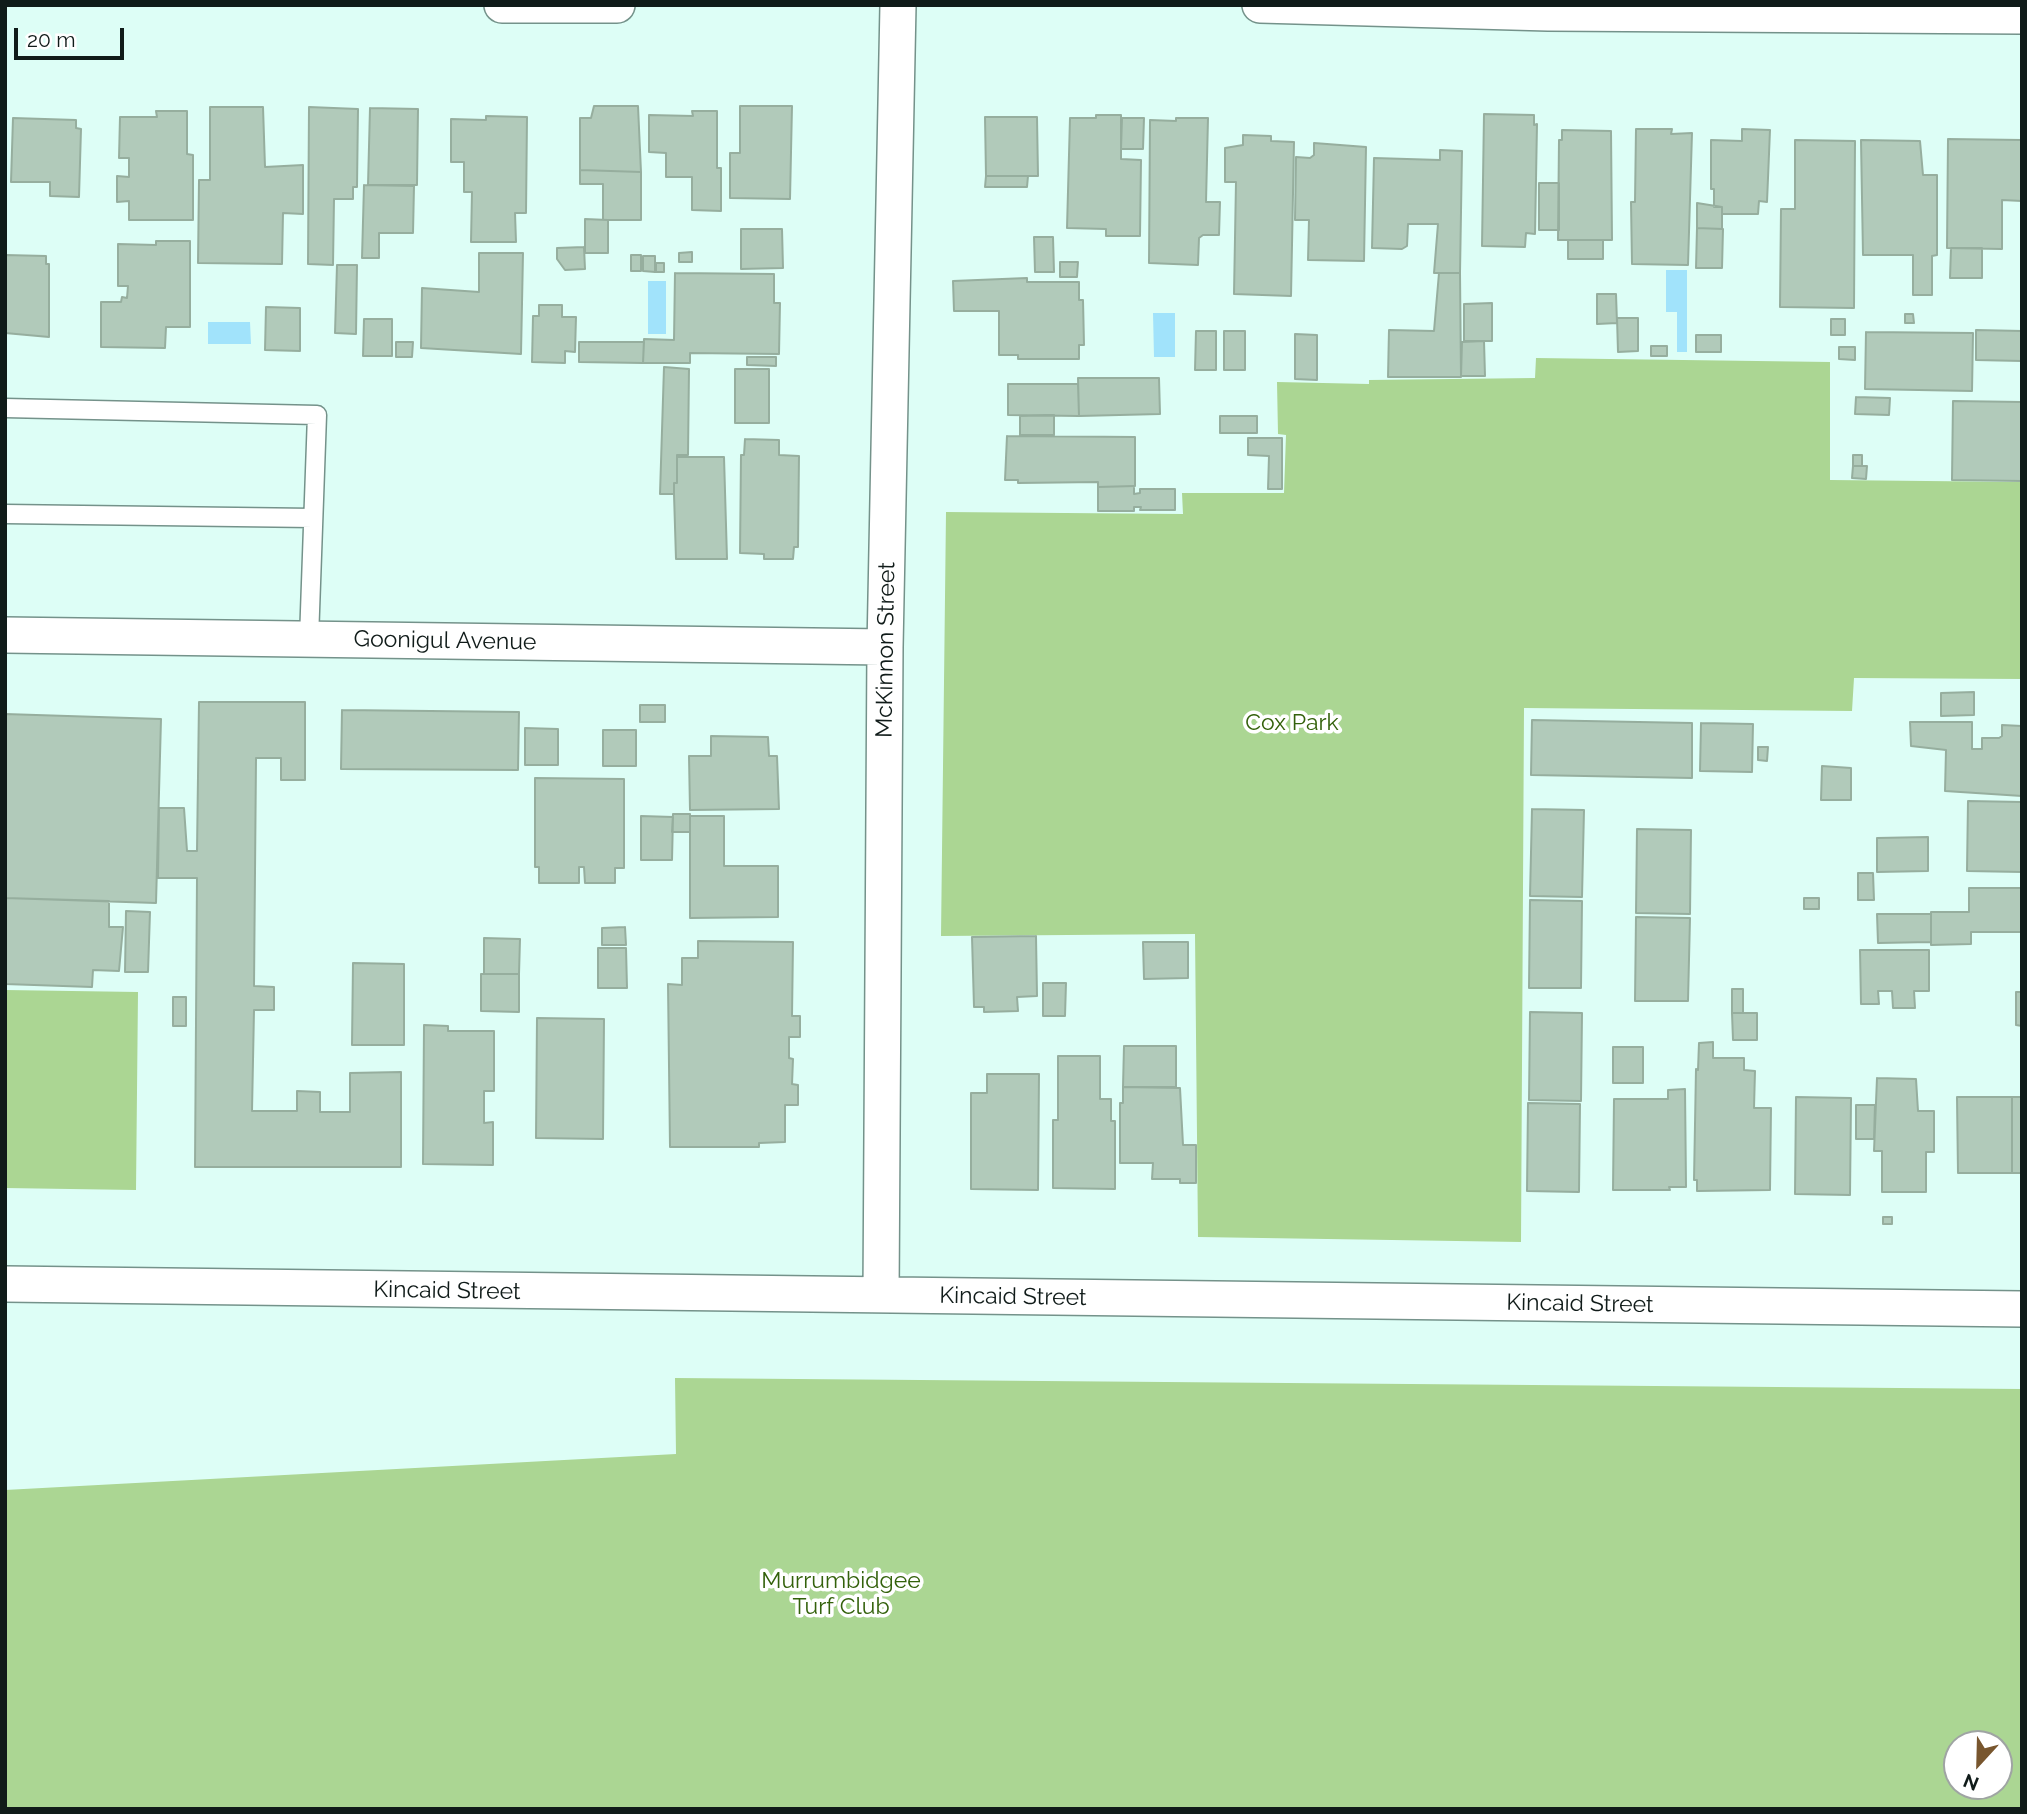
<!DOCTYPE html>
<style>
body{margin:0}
#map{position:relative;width:2027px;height:1814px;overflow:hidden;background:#ddfef6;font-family:Raleway,sans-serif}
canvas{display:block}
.frame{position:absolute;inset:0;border:7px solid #101b19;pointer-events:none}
.north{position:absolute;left:1943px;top:1730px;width:70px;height:70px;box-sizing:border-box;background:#fff;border:2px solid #9fa4a3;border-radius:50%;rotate:202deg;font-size:19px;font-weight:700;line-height:28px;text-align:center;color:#101b19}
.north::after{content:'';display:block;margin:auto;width:24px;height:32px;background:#78562e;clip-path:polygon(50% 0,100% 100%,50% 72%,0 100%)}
.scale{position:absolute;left:14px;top:28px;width:110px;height:32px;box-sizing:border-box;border:4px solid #101b19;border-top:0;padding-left:9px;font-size:21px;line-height:24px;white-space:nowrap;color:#101b19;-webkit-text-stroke:5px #fff;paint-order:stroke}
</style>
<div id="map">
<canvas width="2027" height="1814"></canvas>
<div class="frame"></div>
<div class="north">N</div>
<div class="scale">20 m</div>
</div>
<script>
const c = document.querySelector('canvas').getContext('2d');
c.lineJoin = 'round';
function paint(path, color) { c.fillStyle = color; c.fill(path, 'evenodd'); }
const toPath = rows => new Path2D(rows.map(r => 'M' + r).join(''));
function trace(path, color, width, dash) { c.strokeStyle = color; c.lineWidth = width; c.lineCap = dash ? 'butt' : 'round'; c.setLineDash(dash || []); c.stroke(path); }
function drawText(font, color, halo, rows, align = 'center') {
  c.font = font + ' Raleway,sans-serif'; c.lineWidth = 7; c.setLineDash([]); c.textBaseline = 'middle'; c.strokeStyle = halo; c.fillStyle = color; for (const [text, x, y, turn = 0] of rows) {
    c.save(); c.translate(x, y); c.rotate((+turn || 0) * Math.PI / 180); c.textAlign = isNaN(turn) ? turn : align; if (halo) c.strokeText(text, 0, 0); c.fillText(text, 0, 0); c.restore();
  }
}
const green = toPath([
 [1536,358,1830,362,1830,480,2022,482,2022,679,1854,678,1852,711,1524,708,1521,1242,1198,1237,1195,934,941,936,946,512,1183,514,1182,493,1284,493,1286,435,1278,434,1277,382,1369,384,1369,380,1535,378],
 [5,990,138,992,136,1190,5,1188],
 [675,1378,2022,1389,2022,1809,5,1809,5,1490,676,1454],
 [1957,1744,1999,1744,1999,1786,1957,1786]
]);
const water = toPath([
 [1666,270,1687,270,1687,352,1677,352,1677,312,1666,312],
 [648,281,666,281,666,334,648,334],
 [1153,313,1175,313,1175,357,1154,357],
 [208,322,250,322,251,344,208,344]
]);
const building = toPath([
 [594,106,638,106,641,172,580,170,580,118,591,118,594,106],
 [740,106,792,106,790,199,730,198,730,153,740,153,740,106],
 [210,107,263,107,265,167,303,165,303,214,283,213,282,264,198,263,199,180,210,180,210,107],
 [309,107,358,109,357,187,353,187,353,199,334,199,333,265,308,264,309,107],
 [370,108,418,109,417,185,368,185,370,108],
 [156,111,187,111,187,154,193,155,193,220,129,220,129,201,117,202,117,176,129,177,129,158,119,158,120,117,157,117,156,111],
 [692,111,717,111,717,168,721,168,721,211,692,210,692,177,666,177,666,153,649,152,649,115,693,116,692,111],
 [1484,114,1534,115,1534,125,1537,124,1535,234,1526,233,1525,247,1482,246,1484,114],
 [1096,115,1121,115,1121,159,1141,160,1140,236,1106,236,1106,229,1067,228,1070,118,1096,118,1096,115],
 [486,116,527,117,526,213,515,213,516,242,471,242,472,192,464,192,464,162,451,162,451,119,486,120,486,116],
 [985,117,1037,117,1038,176,986,176,985,117],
 [13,118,76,120,76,128,81,129,79,197,50,196,50,182,11,182,13,118],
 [1122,118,1144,118,1143,149,1121,149,1122,118],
 [1176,118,1208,118,1206,202,1220,202,1219,235,1203,235,1199,238,1198,265,1149,263,1150,120,1176,121,1176,118],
 [1636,129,1672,129,1671,134,1692,133,1688,265,1632,264,1631,202,1635,202,1636,129],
 [1742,129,1770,130,1767,202,1759,201,1758,214,1722,214,1722,207,1714,207,1714,189,1711,189,1711,140,1742,141,1742,129],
 [1562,130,1611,131,1612,240,1558,240,1559,140,1562,140,1562,130],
 [1243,135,1271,136,1271,141,1294,142,1291,296,1234,294,1236,182,1225,182,1225,148,1243,145,1243,135],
 [1948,139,2022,140,2022,201,2002,200,2002,249,1947,248,1948,139],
 [1795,140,1855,141,1854,308,1780,307,1781,209,1795,209,1795,140],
 [1861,140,1920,141,1923,175,1937,175,1937,255,1932,256,1932,295,1913,295,1913,255,1863,255,1861,140],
 [1314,143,1366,147,1364,261,1308,260,1309,220,1295,220,1296,157,1310,158,1314,155,1314,143],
 [1440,150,1462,151,1460,273,1434,273,1438,224,1408,224,1407,246,1402,249,1372,248,1374,158,1440,160,1440,150],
 [580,170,641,172,641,220,603,220,603,184,580,184,580,170],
 [986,176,1028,176,1027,187,985,187,986,176],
 [1539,183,1559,183,1559,230,1539,230,1539,183],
 [364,185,414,186,413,233,379,233,379,258,362,258,364,185],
 [1697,203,1722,207,1722,229,1697,228,1697,203],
 [585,219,608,220,608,253,585,253,585,219],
 [1697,228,1723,229,1722,268,1696,268,1697,228],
 [741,229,782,229,783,268,741,269,741,229],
 [1034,237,1053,237,1054,272,1035,272,1034,237],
 [1568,240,1603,240,1603,259,1568,259,1568,240],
 [156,241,190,241,190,327,166,327,165,348,101,347,101,302,121,302,122,297,127,298,128,286,118,286,118,244,156,245,156,241],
 [584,247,585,269,565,270,557,259,557,248,584,247],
 [1951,248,1982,248,1982,278,1950,278,1951,248],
 [692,252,692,262,679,262,679,253,692,252],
 [479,253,523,253,521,354,421,348,422,288,479,292,479,253],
 [5,255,46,256,46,264,49,264,49,337,5,333,5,255],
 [631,255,641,255,641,271,631,271,631,255],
 [643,256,655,256,655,272,643,271,643,256],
 [1060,262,1078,262,1077,277,1060,277,1060,262],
 [656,263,664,263,664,272,656,272,656,263],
 [337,265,357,265,356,334,335,333,337,265],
 [675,273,774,274,774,303,780,303,779,354,690,353,690,363,643,363,644,339,674,340,675,273],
 [1439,273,1460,273,1461,377,1388,377,1389,330,1434,331,1439,273],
 [1027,278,1027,282,1079,282,1079,300,1083,300,1084,345,1079,345,1079,359,1018,359,1018,355,999,355,999,311,954,311,953,281,1027,278],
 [1597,294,1616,294,1617,323,1597,324,1597,294],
 [1492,303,1492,341,1464,341,1464,304,1492,303],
 [539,305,562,305,562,317,576,317,575,352,565,351,565,363,532,362,533,316,539,316,539,305],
 [266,307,300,308,300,351,265,350,266,307],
 [1905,314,1913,314,1914,323,1905,323,1905,314],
 [1617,318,1638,318,1638,351,1618,352,1617,318],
 [364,319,392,319,392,356,363,356,364,319],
 [1831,319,1845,319,1845,335,1831,335,1831,319],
 [1976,330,2022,331,2022,361,1976,360,1976,330],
 [1196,331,1216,331,1216,370,1195,370,1196,331],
 [1224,331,1245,331,1245,370,1224,370,1224,331],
 [1866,332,1973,333,1972,391,1865,389,1866,332],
 [1295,334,1317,335,1317,380,1295,379,1295,334],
 [1696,335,1721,335,1721,352,1696,352,1696,335],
 [1484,341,1485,376,1461,376,1462,342,1484,341],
 [396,342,413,342,412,357,396,357,396,342],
 [579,342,644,342,643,363,579,362,579,342],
 [1651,346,1667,346,1667,356,1651,356,1651,346],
 [1839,347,1855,347,1855,360,1839,359,1839,347],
 [747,357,776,357,776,366,747,365,747,357],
 [664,367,689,369,688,455,677,455,677,483,674,483,674,494,660,494,664,367],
 [735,369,769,369,769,423,735,423,735,369],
 [1078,378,1159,378,1160,414,1079,416,1078,378],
 [1008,384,1078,384,1079,416,1008,415,1008,384],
 [1856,397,1890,398,1889,415,1855,414,1856,397],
 [1953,401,2022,402,2022,481,1952,480,1953,401],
 [1054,415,1054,435,1020,435,1020,416,1054,415],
 [1220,416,1257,416,1257,433,1220,433,1220,416],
 [1007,436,1135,437,1135,486,1098,487,1098,482,1018,483,1018,480,1005,480,1007,436],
 [1248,438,1282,438,1282,489,1268,489,1269,456,1248,455,1248,438],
 [745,439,779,440,779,455,799,456,798,547,794,547,793,559,764,559,764,554,740,553,741,455,744,455,745,439],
 [1853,455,1862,455,1862,466,1853,466,1853,455],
 [677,457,724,457,727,559,676,559,674,494,674,483,677,483,677,457],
 [1853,466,1867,466,1866,479,1852,478,1853,466],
 [1134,486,1134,494,1140,493,1140,489,1175,489,1175,510,1140,510,1141,507,1134,507,1134,511,1098,511,1098,487,1134,486],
 [1974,692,1974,715,1941,716,1941,693,1974,692],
 [199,702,305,702,305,780,281,780,281,758,256,758,254,986,274,987,274,1010,254,1010,252,1111,297,1111,297,1091,320,1092,320,1112,350,1112,350,1073,401,1072,401,1167,195,1167,197,878,158,878,159,808,184,808,187,851,197,851,199,702],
 [640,705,665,705,665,722,640,722,640,705],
 [342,710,519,712,518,770,341,769,342,710],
 [5,714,161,719,156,903,5,898,5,714],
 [1532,720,1692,723,1692,778,1531,775,1532,720],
 [1910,722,1972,722,1972,749,1982,749,1982,738,1999,738,2002,736,2002,725,2022,726,2022,796,1945,791,1946,750,1911,746,1910,722],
 [1701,723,1753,724,1752,772,1700,771,1701,723],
 [525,728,558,729,558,765,525,765,525,728],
 [603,730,636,730,636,766,603,766,603,730],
 [711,736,768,737,769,756,777,756,779,809,690,810,689,756,711,756,711,736],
 [1758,747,1768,747,1767,761,1758,760,1758,747],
 [1822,766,1851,768,1851,800,1821,800,1822,766],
 [535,778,624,779,624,868,615,868,615,883,585,883,584,867,579,867,579,883,539,883,539,867,535,867,535,778],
 [1968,801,2022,802,2022,872,1967,871,1968,801],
 [1532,809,1584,810,1582,897,1530,896,1532,809],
 [673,814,690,814,690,832,672,832,673,814],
 [641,816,673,817,672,860,641,860,641,816],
 [690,816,724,816,724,866,778,866,778,917,690,918,690,816],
 [1637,829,1691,830,1690,914,1636,913,1637,829],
 [1928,837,1928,871,1877,872,1877,838,1928,837],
 [1858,873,1873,873,1874,900,1858,900,1858,873],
 [1969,888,2022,888,2022,932,1971,932,1971,944,1931,945,1931,912,1969,912,1969,888],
 [5,898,109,901,109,927,123,927,119,971,93,970,92,987,5,984,5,898],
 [1804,898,1819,898,1819,909,1804,909,1804,898],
 [1530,900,1582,901,1581,988,1529,988,1530,900],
 [126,911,150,912,148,972,125,972,126,911],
 [1877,914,1931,914,1931,942,1878,943,1877,914],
 [1636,917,1690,918,1688,1001,1635,1001,1636,917],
 [625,927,626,945,602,945,602,928,625,927],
 [1036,936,1037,996,1017,997,1018,1011,984,1012,984,1007,974,1007,972,937,1036,936],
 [484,938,520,939,519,974,484,974,484,938],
 [698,941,793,942,792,1016,800,1016,800,1037,789,1037,789,1058,793,1059,792,1084,798,1085,798,1105,785,1105,785,1142,759,1143,759,1147,670,1147,668,984,682,985,682,958,698,958,698,941],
 [1143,942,1188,942,1188,978,1144,979,1143,942],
 [598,948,626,948,627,988,598,988,598,948],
 [1860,950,1929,950,1929,991,1914,991,1915,1008,1893,1008,1892,991,1878,991,1879,1004,1861,1004,1860,950],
 [353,963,404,964,404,1045,352,1045,353,963],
 [481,974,519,974,519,1012,481,1011,481,974],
 [1043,983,1066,983,1065,1016,1043,1016,1043,983],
 [1732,989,1743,989,1743,1013,1732,1013,1732,989],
 [2016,992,2022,992,2022,1026,2016,1025,2016,992],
 [173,997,186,997,186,1026,173,1026,173,997],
 [1530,1012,1582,1013,1581,1101,1529,1100,1530,1012],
 [1732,1013,1757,1013,1757,1040,1733,1040,1732,1013],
 [537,1018,604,1019,603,1139,536,1138,537,1018],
 [424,1025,448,1026,448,1031,494,1031,494,1091,484,1091,484,1123,493,1122,493,1165,423,1164,424,1025],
 [1713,1042,1713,1058,1744,1058,1744,1070,1755,1071,1754,1108,1771,1108,1770,1190,1697,1191,1697,1180,1694,1180,1696,1069,1698,1070,1699,1043,1713,1042],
 [1124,1046,1176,1046,1176,1087,1123,1087,1124,1046],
 [1613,1047,1643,1047,1643,1083,1613,1083,1613,1047],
 [1058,1056,1100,1056,1100,1099,1111,1099,1111,1121,1115,1121,1115,1189,1053,1188,1053,1120,1058,1120,1058,1056],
 [987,1074,1039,1074,1038,1190,971,1189,971,1093,987,1093,987,1074],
 [1877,1078,1916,1079,1918,1111,1934,1111,1934,1152,1926,1152,1926,1192,1882,1192,1882,1151,1874,1151,1877,1078],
 [1123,1087,1180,1088,1183,1145,1196,1145,1196,1183,1180,1183,1180,1179,1152,1179,1153,1163,1120,1163,1120,1103,1123,1103,1123,1087],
 [1685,1089,1686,1187,1669,1187,1670,1190,1613,1190,1614,1099,1668,1099,1668,1090,1685,1089],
 [1796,1097,1851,1098,1850,1195,1795,1194,1796,1097],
 [1957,1097,2012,1097,2012,1173,1958,1173,1957,1097],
 [2012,1097,2022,1097,2022,1173,2012,1173,2012,1097],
 [1528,1103,1580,1104,1579,1192,1527,1191,1528,1103],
 [1856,1105,1875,1105,1874,1139,1856,1139,1856,1105],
 [1883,1217,1892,1217,1892,1224,1883,1224,1883,1217]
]);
const lane = toPath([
 [5,408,317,415,309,639],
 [5,514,313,518]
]);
const street = toPath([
 [502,5,617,5],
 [1260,5,1548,13,2022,16],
 [5,635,885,647],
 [5,1284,2022,1309],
 [881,1295,885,647,898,5]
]);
const streetNames = [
 ["Goonigul Avenue",445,641,1],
 ["McKinnon Street",886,650,-89],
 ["Kincaid Street",447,1291,1],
 ["Kincaid Street",1013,1297,1],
 ["Kincaid Street",1580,1304,1]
];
const parkNames = [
 ["Cox Park",1292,723],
 ["Murrumbidgee",841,1581],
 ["Turf Club",841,1607]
];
paint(green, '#abd693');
paint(water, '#a1e3fb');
paint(building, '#b1caba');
trace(building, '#96ae9e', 2);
trace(lane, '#74928a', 21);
trace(street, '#74928a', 38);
trace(lane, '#fff', 18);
trace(street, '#fff', 35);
drawText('23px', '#101b19', '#fff', streetNames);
drawText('23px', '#33610b', '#fff', parkNames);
</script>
